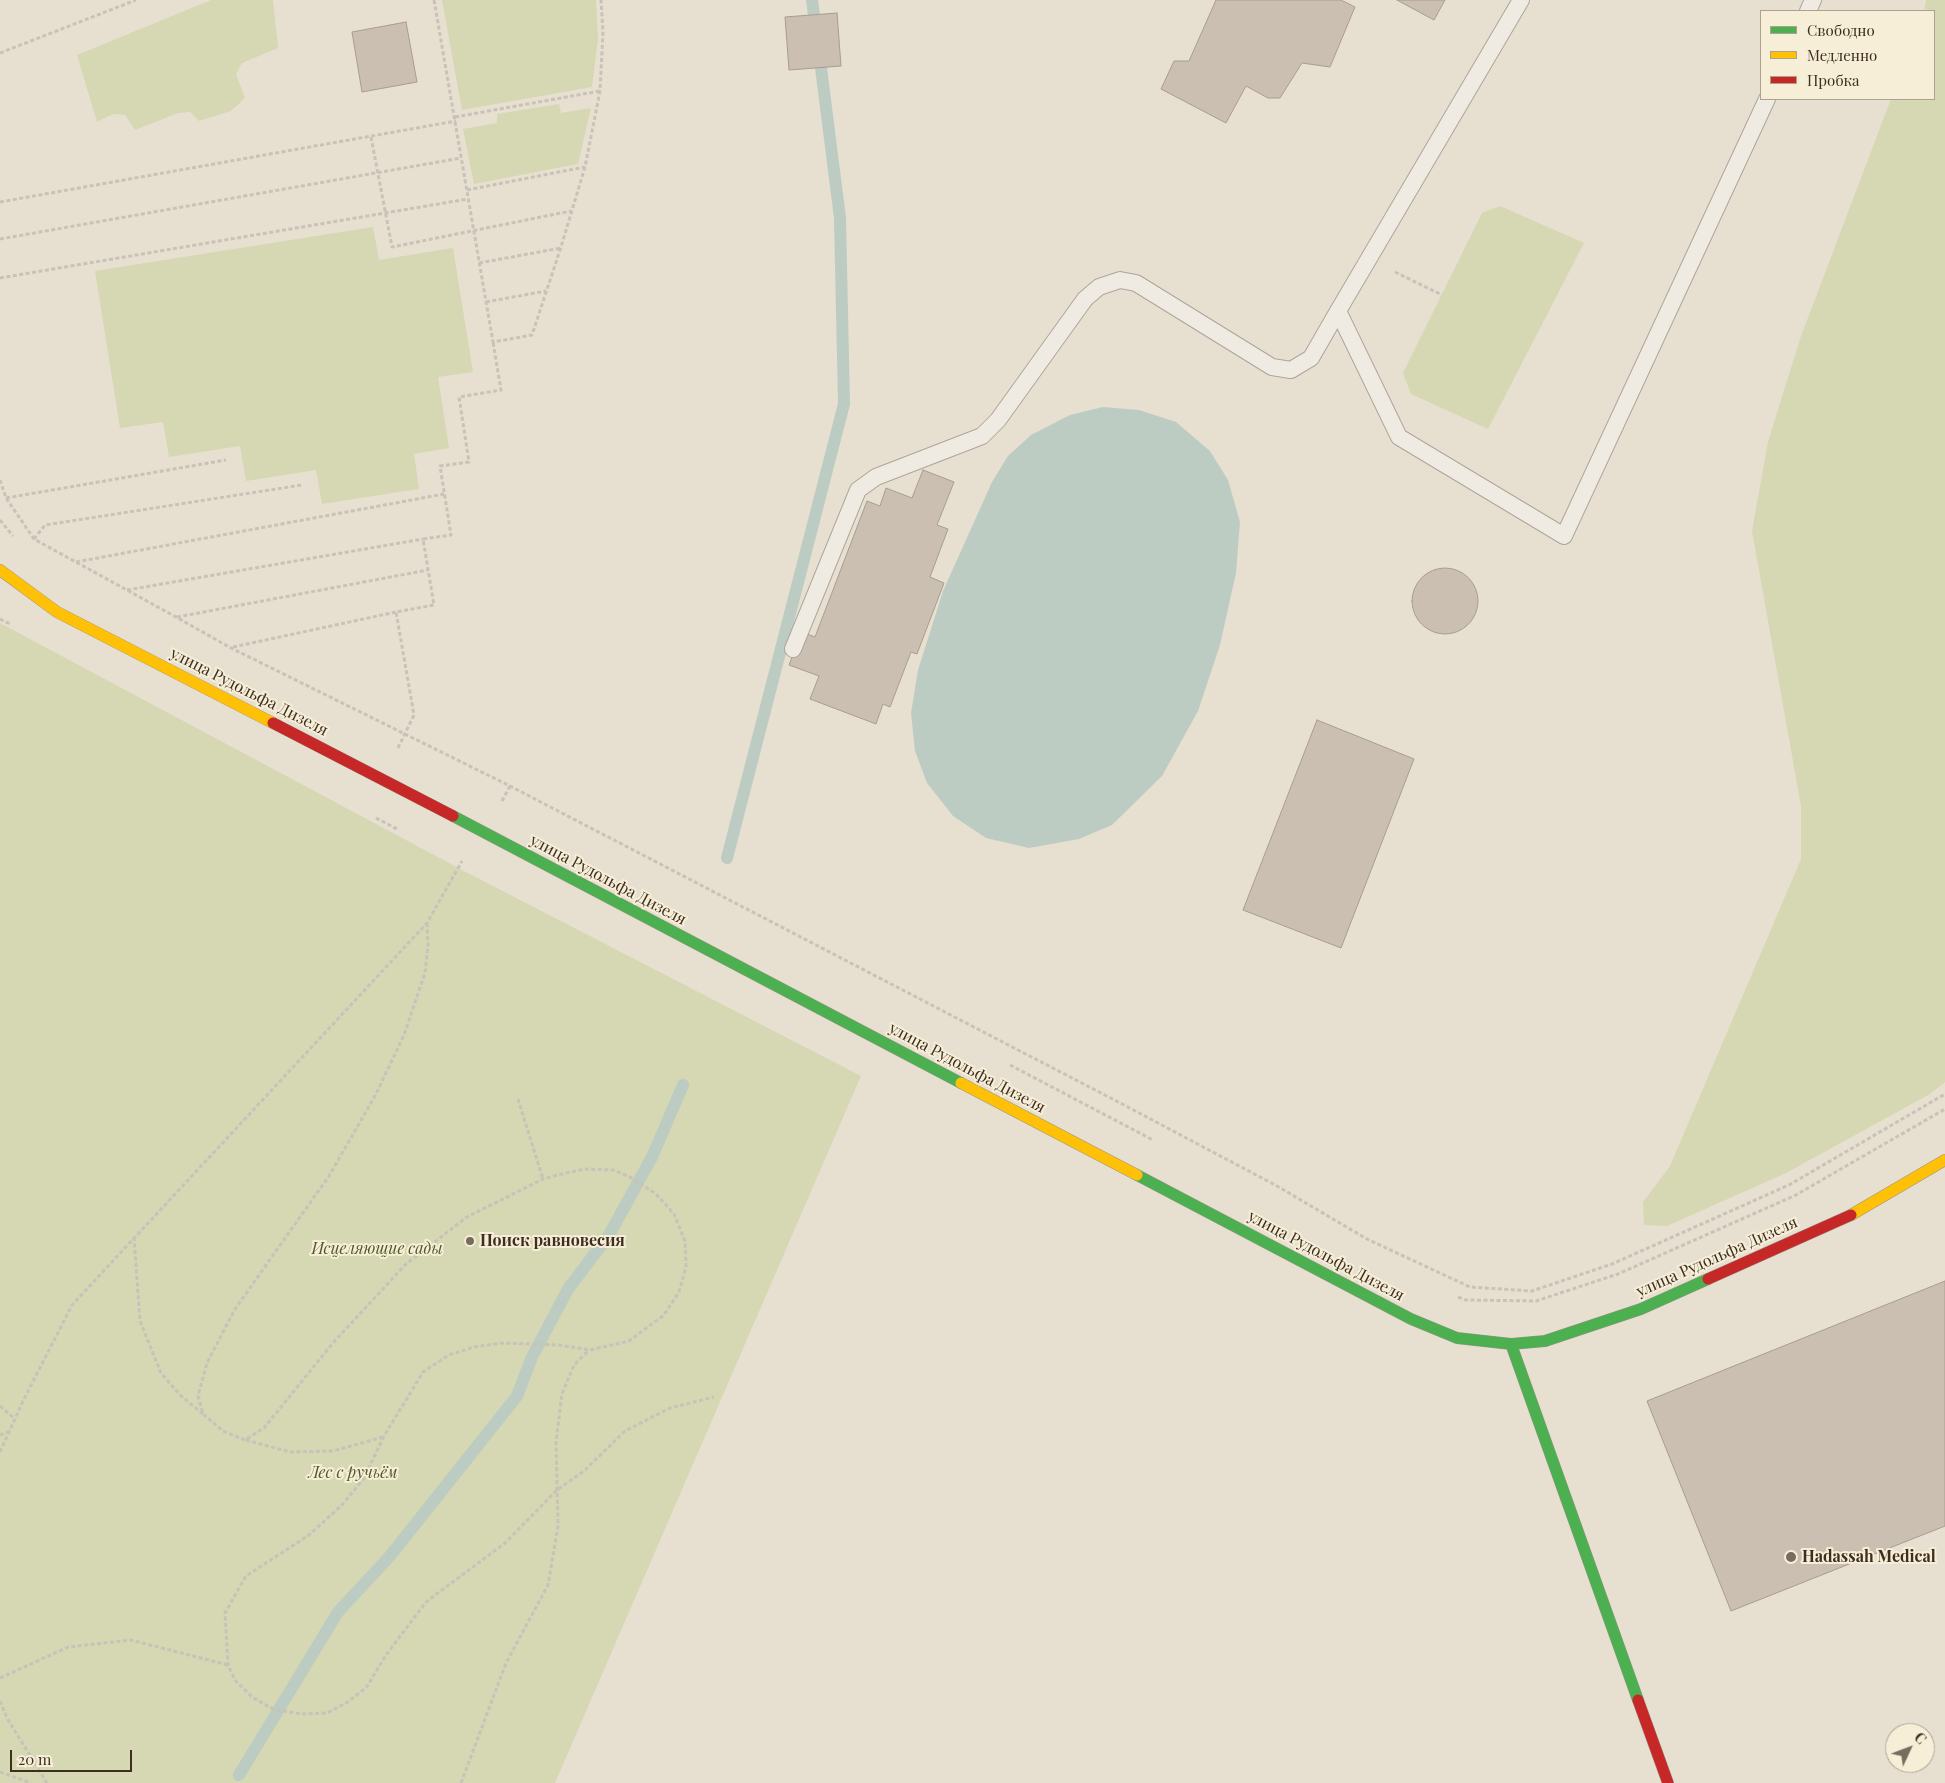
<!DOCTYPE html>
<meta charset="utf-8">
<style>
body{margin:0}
#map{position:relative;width:1945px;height:1783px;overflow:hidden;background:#e7e0d1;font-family:"Playfair Display",serif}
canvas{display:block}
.legend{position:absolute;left:1760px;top:10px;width:175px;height:90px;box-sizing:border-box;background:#f7eed8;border:1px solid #ada18e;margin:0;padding:6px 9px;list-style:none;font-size:15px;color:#3d2e20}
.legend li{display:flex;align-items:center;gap:10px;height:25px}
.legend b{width:25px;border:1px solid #ada18e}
.north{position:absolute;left:1885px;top:1723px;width:50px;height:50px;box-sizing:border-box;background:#f7eed8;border:1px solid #ada18e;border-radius:50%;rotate:47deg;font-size:14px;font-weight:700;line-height:20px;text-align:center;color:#3d2e20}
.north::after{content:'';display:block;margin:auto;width:18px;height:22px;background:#786c5e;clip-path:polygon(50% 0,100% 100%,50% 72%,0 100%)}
.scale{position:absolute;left:10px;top:1750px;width:122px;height:22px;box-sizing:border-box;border:2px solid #3d2e20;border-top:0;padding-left:6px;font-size:15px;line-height:18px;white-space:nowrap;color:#3d2e20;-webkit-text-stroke:4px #f7eed8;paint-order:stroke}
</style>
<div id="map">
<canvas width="1945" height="1783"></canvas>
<ul class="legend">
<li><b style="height:6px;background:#4caf50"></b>Свободно</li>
<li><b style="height:6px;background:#ffc107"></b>Медленно</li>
<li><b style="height:6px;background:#c62828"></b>Пробка</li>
</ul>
<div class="north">С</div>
<div class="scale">20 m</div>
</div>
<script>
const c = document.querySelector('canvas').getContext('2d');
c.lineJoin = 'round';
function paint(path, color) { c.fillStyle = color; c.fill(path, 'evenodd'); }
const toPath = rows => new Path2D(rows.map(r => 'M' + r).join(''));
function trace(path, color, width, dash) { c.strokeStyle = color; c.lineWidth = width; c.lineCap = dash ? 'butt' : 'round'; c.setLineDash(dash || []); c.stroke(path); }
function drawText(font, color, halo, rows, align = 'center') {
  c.font = font + ' "Playfair Display",serif'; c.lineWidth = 4; c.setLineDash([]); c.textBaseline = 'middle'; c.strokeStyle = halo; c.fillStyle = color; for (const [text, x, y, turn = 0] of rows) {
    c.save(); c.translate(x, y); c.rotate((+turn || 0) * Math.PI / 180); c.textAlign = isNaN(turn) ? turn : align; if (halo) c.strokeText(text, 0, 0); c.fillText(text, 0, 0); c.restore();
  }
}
const green = toPath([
 [211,0,273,0,278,48,242,63,236,74,245,98,231,111,199,121,190,112,178,113,135,130,125,115,113,114,97,122,77,55],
 [442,0,596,0,598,39,592,87,462,110],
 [1926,0,1945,0,1945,1082,1930,1094,1786,1173,1667,1226,1644,1225,1643,1202,1670,1166,1801,859,1801,806,1752,531,1768,442,1801,336,1891,99,1934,99,1934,11,1924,11],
 [559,104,561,113,591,108,578,164,474,184,463,129,497,123,497,114],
 [1500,206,1584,243,1488,429,1411,394,1403,373,1482,213],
 [373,227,379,260,453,248,473,372,438,377,449,448,414,454,419,489,322,504,316,470,246,481,240,446,169,457,163,422,120,428,95,271],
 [0,623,464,871,861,1076,555,1783,0,1783]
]);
const water = toPath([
 [1103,407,1139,410,1176,422,1210,451,1228,480,1240,522,1236,573,1220,645,1198,711,1162,776,1112,825,1079,839,1029,848,986,838,953,816,927,783,915,751,911,713,918,670,943,591,992,482,1008,456,1031,435,1070,415]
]);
const stream = toPath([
 [812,0,816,30],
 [727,858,844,404,840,218,819,52],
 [239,1775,338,1612,390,1556,517,1396,532,1357,568,1289,609,1235,652,1157,683,1085]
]);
const building = toPath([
 [1216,0,1341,0,1355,7,1330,67,1302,63,1280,98,1268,98,1246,86,1226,123,1161,89,1174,61,1189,61,1216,0],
 [1397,0,1445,0,1434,20,1397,0],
 [837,13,841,66,789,70,785,17,837,13],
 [406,22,417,82,362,92,352,32,406,22],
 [923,470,954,482,937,525,948,529,930,577,944,583,917,654,911,652,890,707,883,704,876,724,810,699,819,676,789,665,802,632,815,637,867,501,880,506,886,488,912,498,923,470],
 '1412 601a33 33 0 1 1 66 0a33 33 0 1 1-66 0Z',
 [1317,720,1414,759,1341,948,1243,910,1317,720],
 [1945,1281,1945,1526,1731,1611,1647,1401,1945,1281]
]);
const path = toPath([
 [434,0,493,342,532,335,561,247,585,167,600,91,603,32,601,0],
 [0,53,136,0],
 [455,117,600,91],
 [371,137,392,247,571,211],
 [467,190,585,167],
 [0,202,456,121],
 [0,239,461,158],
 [479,263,561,248],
 [1395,272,1442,295],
 [0,278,468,199],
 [486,302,546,291],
 [0,480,6,498,34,539,176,617,231,648,510,786,1124,1105,1277,1186,1367,1239,1470,1287,1532,1291,1612,1264,1789,1185,1945,1094],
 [6,498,226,460],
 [0,520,13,536],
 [34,539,45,525,302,485],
 [76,562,444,494],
 [127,590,423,539],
 [177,617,428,570],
 [0,619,10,624],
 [233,647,396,612],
 [398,748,414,715,396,612,434,605,423,539,451,535,440,466,469,462,459,397,501,390,493,342],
 [502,801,510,786],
 [376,818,397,829],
 [427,923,428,945,425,973,404,1035,375,1096,329,1176,235,1309,207,1363,198,1396,203,1414,223,1431,245,1440,264,1428,332,1344,406,1264,467,1217,543,1179,557,1175,585,1169,613,1170,630,1177,656,1194,674,1214,685,1241,686,1267,679,1292,664,1315,629,1341,590,1350,559,1345,500,1343,474,1347,449,1355,423,1372,384,1436,364,1478,342,1505,309,1535,246,1576,225,1613,228,1665,235,1680,252,1697,273,1709,301,1714,327,1713,346,1703,366,1688,386,1655,426,1602,505,1543,557,1490,584,1471,625,1431,670,1408,714,1397],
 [1010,1065,1153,1140],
 [518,1099,543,1179],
 [134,1237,140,1321,161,1373,180,1395,203,1414],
 [1458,1297,1466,1300,1536,1301,1618,1274,1796,1195,1945,1109],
 [0,1406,15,1419],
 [0,1435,8,1432],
 [246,1440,290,1452,333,1451,383,1437],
 [0,1452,24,1399,72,1305,427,923,462,861],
 [0,1678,68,1647,131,1640,228,1665],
 [0,1701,7,1718,47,1783],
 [0,1772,31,1783],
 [461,1783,506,1663,548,1585,558,1526,556,1441,562,1394,574,1365,589,1350]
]);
const lane = toPath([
 [1521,0,1338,311,1399,437,1564,536,1767,99],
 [1808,11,1813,0],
 [793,649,858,490,876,477,982,436,998,420,1085,299,1099,287,1120,280,1136,283,1272,367,1291,370,1311,358,1338,311]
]);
const fast = toPath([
 [453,816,961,1083],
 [1137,1175,1411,1319,1457,1338,1511,1344,1545,1341,1641,1309,1708,1279],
 [1511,1344,1638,1700]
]);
const slow = toPath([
 [0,570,57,612,273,723],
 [961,1083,1137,1175],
 [1851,1215,1945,1160]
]);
const jam = toPath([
 [273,723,453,816],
 [1708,1279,1851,1215],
 [1638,1700,1668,1783]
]);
const markers = [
 [470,1241,5,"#786c5e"],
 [1791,1557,6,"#786c5e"]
];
const streetNames = [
 ["улица Рудольфа Дизеля",249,692,27],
 ["улица Рудольфа Дизеля",608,880,28],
 ["улица Рудольфа Дизеля",967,1068,28],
 ["улица Рудольфа Дизеля",1326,1256,28],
 ["улица Рудольфа Дизеля",1717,1257,-24]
];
const poiNames = [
 ["Поиск равновесия",480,1241],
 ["Hadassah Medical",1802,1557]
];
const parkNames = [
 ["Исцеляющие сады",377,1249],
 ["Лес с ручьём",353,1473]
];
paint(green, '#d6d7b3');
paint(water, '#bcccc2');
trace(stream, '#bcccc2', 12);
paint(building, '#cbbfb2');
trace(building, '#a89c90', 1);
trace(lane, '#ada599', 18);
trace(fast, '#9c958a', 12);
trace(slow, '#9c958a', 12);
trace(jam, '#9c958a', 12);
trace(path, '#c8c2b9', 3, [4, 2.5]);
trace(lane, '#efebe3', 16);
trace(fast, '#4caf50', 11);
trace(slow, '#ffc107', 11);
trace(jam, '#c62828', 11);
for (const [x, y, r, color] of markers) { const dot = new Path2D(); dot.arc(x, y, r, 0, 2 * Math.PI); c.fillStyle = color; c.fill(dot); trace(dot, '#f7eed8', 2); }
drawText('16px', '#3d2e20', '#f7eed8', streetNames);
drawText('bold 16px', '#3d2e20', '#f7eed8', poiNames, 'left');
drawText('italic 16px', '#4d5a26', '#f7eed8', parkNames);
</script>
